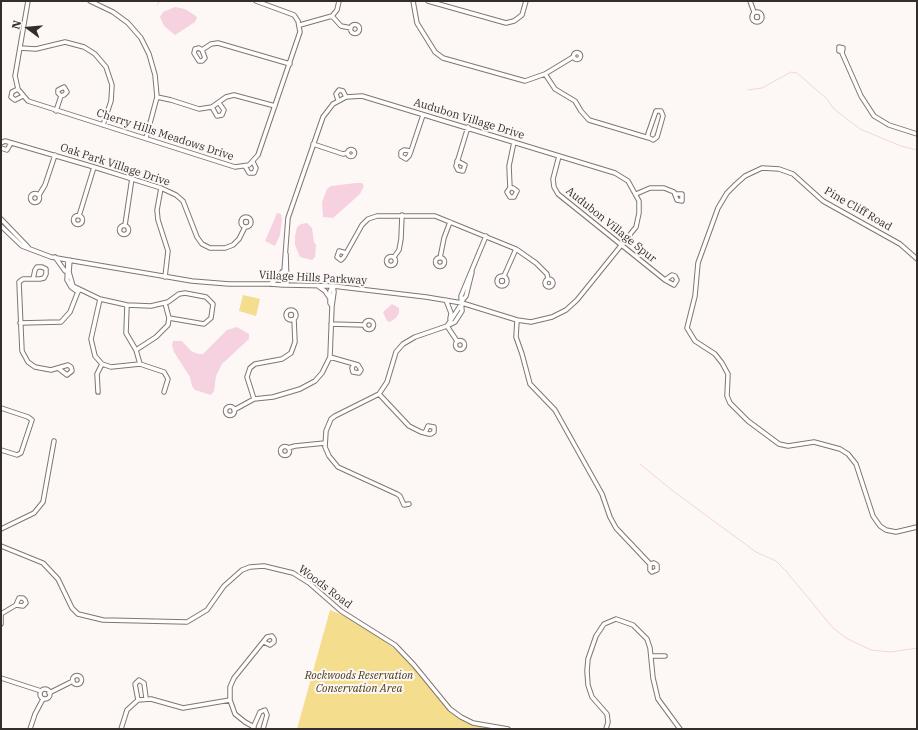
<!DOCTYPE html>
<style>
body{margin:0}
#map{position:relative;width:918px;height:730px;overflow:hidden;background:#fdf8f6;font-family:"IBM Plex Serif",serif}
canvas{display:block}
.frame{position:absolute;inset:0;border:2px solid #332e2c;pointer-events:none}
.north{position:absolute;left:8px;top:8px;width:40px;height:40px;-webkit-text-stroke:3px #fdf8f6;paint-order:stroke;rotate:286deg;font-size:11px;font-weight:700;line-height:16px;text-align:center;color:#332e2c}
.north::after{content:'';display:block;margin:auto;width:14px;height:18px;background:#332e2c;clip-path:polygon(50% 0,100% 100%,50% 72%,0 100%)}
</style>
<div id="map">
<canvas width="918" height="730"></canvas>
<div class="frame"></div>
<div class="north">N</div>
</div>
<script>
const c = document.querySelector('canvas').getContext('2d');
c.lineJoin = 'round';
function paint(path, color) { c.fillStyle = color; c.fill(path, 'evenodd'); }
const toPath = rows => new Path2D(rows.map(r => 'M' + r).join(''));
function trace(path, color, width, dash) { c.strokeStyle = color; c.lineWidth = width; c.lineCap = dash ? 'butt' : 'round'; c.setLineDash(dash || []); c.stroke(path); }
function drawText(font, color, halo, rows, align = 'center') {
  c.font = font + ' "IBM Plex Serif",serif'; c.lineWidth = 4; c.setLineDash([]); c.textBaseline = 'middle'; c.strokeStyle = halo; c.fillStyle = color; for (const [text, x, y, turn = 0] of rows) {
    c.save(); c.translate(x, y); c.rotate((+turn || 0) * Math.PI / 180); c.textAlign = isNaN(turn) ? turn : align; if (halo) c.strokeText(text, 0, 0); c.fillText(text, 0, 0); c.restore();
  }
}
const green = toPath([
 [243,295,260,299,256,316,239,311],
 [330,610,364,624,414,665,455,715,491,729,297,729]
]);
const water = toPath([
 [175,7,185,9,196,16,197,18,195,22,175,35,164,26,160,17,163,12],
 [356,183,362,183,364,186,360,194,333,218,323,217,322,202,327,189,331,186],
 [277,213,281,214,282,219,280,235,275,246,265,241],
 [307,223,312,228,314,242,316,245,315,257,312,260,300,257,295,245,295,236,297,227,301,224],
 [392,304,399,308,399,313,396,318,390,322,387,321,383,312],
 [237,327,249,334,249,339,222,364,216,376,214,391,211,395,195,390,192,386,190,377,174,352,172,345,173,341,182,341,191,351,198,354,203,354,227,330]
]);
const stream = toPath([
 [157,5,160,1],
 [748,90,762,88,791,72,797,73,827,99,834,109,860,129,901,146,917,150],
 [640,464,673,491,756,552,776,561,786,571,833,628,846,638,871,650,891,652,917,648]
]);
const minor = toPath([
 [28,1,15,76,18,89,28,101,235,167,249,165,258,155,300,32,298,21,294,15,256,1],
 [90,1,113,12,128,23,141,38,149,54,155,75,157,97,146,138],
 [413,1,417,23,435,52,443,58,525,81,545,74,573,57],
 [428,1,506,23,514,21,522,15,526,1],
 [750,1,754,12],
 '752 17a5 5 0 1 1 10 0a5 5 0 1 1-10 0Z',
 [332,16,341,26,351,28],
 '350.5 29a4.5 4.5 0 1 1 9 0a4.5 4.5 0 1 1-9 0Z',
 [300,25,332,16,337,10,339,1],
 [20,48,36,49,65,42,84,47,95,54,106,67,112,85,111,101,103,125],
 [202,50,205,58,202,61,199,61,194,53,195,49,199,48,202,50,211,44,218,43,290,64],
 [842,51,839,51,839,47,843,48,842,53,861,96,874,116,889,125,917,134],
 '573.5 56a3.5 3.5 0 1 1 7 0a3.5 3.5 0 1 1-7 0Z',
 [545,74,555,89,575,101,581,111,589,120,649,138],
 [18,89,12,92,11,97,15,100,23,96],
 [157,97,171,100,199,109,212,107,226,97,234,95,275,106],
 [338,100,336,94,339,90,343,91,346,97],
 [212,107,217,116,222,115,224,110,219,103],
 [56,111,61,96,64,95,67,92,64,87,58,90,58,93,61,96],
 [656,111,661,111,663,116,657,137,653,140,648,137,648,134,656,111],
 [1,143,5,141,94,167,161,188,176,195,183,201,197,237,202,244,210,248,225,248,233,245,239,239,245,227],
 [313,144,343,154,347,153],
 [1,148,7,150,11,143],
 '347.5 153a3.5 3.5 0 1 1 7 0a3.5 3.5 0 1 1-7 0Z',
 [411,151,404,150,401,152,401,156,406,159,409,156,411,151,423,115],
 [559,156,553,179,554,187,558,194,665,280,674,285,677,280,675,276,672,275,665,280],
 [457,161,465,165,463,171,458,170,456,166,468,127],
 [245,166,249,173,254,173,256,168,253,162],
 [161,188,157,210,158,220,168,251,165,277],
 [510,188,513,188,517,191,514,197,510,197,507,192,510,188,509,166,514,142],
 '30.5 198a4.5 4.5 0 1 1 9 0a4.5 4.5 0 1 1-9 0Z',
 [636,194,650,188,664,188,674,192,677,200,682,201,682,194,676,194],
 [39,195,45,185,55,155],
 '73.5 220a4.5 4.5 0 1 1 9 0a4.5 4.5 0 1 1-9 0Z',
 [79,216,94,167],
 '241 222a5 5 0 1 1 10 0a5 5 0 1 1-10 0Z',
 [1,219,28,247],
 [125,225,132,178],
 '119.5 230a4.5 4.5 0 1 1 9 0a4.5 4.5 0 1 1-9 0Z',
 [1,226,22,246,51,257,68,260,192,281,229,284,270,284,283,285,287,285,333,286,426,297,462,303,517,320,531,322,552,317,566,310,577,300,636,227,639,213,639,201,628,181,615,173,362,96,346,97,333,104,323,117,288,218,283,285],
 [346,253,339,251,337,257,341,260,344,257,362,225,368,219,377,216,435,216,516,249,536,263,547,274,548,279],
 [286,254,287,285],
 '386.5 261a4.5 4.5 0 1 1 9 0a4.5 4.5 0 1 1-9 0Z',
 [55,257,65,271],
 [394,257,399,250,401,239,402,215],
 '435.5 262a4.5 4.5 0 1 1 9 0a4.5 4.5 0 1 1-9 0Z',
 [440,258,444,238,450,222],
 [917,259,900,244,823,201,793,174,779,169,762,168,745,176,736,184,727,193,718,208,698,263,695,296,687,328,695,341,715,354,722,363,728,374,727,396,730,403,748,421,779,444,788,446,814,442,840,449,848,454,856,464,873,516,880,526,886,530,896,532,917,527],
 [68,260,67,280,71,287,78,292],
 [70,260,69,272,73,286,100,299,127,305,151,306,168,302,179,294,185,293,206,297,213,304,211,318,204,324,169,318],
 '497 281a5 5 0 1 1 10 0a5 5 0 1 1-10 0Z',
 [504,276,516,249],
 '545 283a4 4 0 1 1 8 0a4 4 0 1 1-8 0Z',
 [33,279,35,270,37,267,42,267,46,269,46,274,44,278,40,279,23,279,19,282,22,351,28,362,35,367,51,370,68,365,71,367,72,371,67,375,58,368],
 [270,284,278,278,282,272],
 [318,286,325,291,329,297],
 [100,299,91,339,95,356,102,364,111,367,140,364,164,372,168,379,164,392],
 [446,300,451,313,450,319],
 [462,301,466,296,472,272],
 [127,305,126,333,136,350,140,364],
 [332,306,334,292,333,286],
 '286 315a5 5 0 1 1 10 0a5 5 0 1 1-10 0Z',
 [517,320,516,337,522,354,530,384,555,410,602,494,610,517,616,528,650,564,650,570,652,572,657,570,657,565,654,563,650,564],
 '364.5 325a4.5 4.5 0 1 1 9 0a4.5 4.5 0 1 1-9 0Z',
 [20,323,61,322,70,312,79,289],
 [331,324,364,325],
 '455.5 345a4.5 4.5 0 1 1 9 0a4.5 4.5 0 1 1-9 0Z',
 [457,341,447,326,455,322,462,311,461,296,486,236],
 [136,350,156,337,168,325,169,318,165,303],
 [330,357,358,365,361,370,359,373,353,372,352,368,354,364],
 [98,392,97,374,102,364],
 [379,394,409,426,421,432,429,434,431,434,434,432,434,427,428,426,425,433],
 [254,399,247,377,250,368,255,364,282,359,291,353,295,342,294,319],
 '225.5 411a4.5 4.5 0 1 1 9 0a4.5 4.5 0 1 1-9 0Z',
 [1,408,28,417,32,420,21,453,17,455,1,450],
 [234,410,254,399,273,397,300,389,315,381,322,373,330,357,332,306,330,303,330,291,333,286],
 '280.5 451a4.5 4.5 0 1 1 9 0a4.5 4.5 0 1 1-9 0Z',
 [288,448,295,446,325,443],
 [409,504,404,505,400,496,397,494,338,467,329,456,325,447,326,431,331,419,335,416,379,394,387,382,396,352,403,344,415,337,447,326,462,303],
 [1,529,34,513,43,502,54,441],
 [1,546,43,563,58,579,72,608,78,614,103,620,187,622,207,610,224,586,242,570,250,567,264,566,293,573,309,583,341,611,395,645,414,665,450,709,461,717,473,723,508,729],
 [1,614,16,605,19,598,23,598,25,600,26,603,23,606,16,605],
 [1,615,1,624],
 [651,656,665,656],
 '72.5 680a4.5 4.5 0 1 1 9 0a4.5 4.5 0 1 1-9 0Z',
 [1,678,41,691],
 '40 694a5 5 0 1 1 10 0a5 5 0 1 1-10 0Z',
 [49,693,73,681],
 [138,700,135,684,139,680,144,683,146,698],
 [254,727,245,722,235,714,230,700,230,687,234,678,267,637,272,636,274,639,274,642,270,645,264,642],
 [253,728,260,712,265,710,267,715,263,729],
 [30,729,35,714,43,699],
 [121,729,127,710,138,700,151,699,183,708,230,700],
 [606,729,608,722,607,714,592,697,588,685,587,671,588,659,596,636,604,624,616,619,633,625,647,639,650,648,653,678,658,699,680,729]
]);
const streetNames = [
 ["Audubon Village Drive",469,119,17],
 ["Cherry Hills Meadows Drive",165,135,18],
 ["Oak Park Village Drive",115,165,18],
 ["Pine Cliff Road",858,209,30],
 ["Audubon Village Spur",611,225,39],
 ["Village Hills Parkway",313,278,3],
 ["Woods Road",325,587,37]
];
const parkNames = [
 ["Rockwoods Reservation",359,676],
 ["Conservation Area",359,689]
];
paint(green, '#f4dd8d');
paint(water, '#f6d1e0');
trace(stream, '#f6d1e0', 1);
trace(minor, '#817570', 5.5);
trace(minor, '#fff', 3.5);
drawText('11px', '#332e2c', '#fdf8f6', streetNames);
drawText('italic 11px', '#433811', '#fdf8f6', parkNames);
</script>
